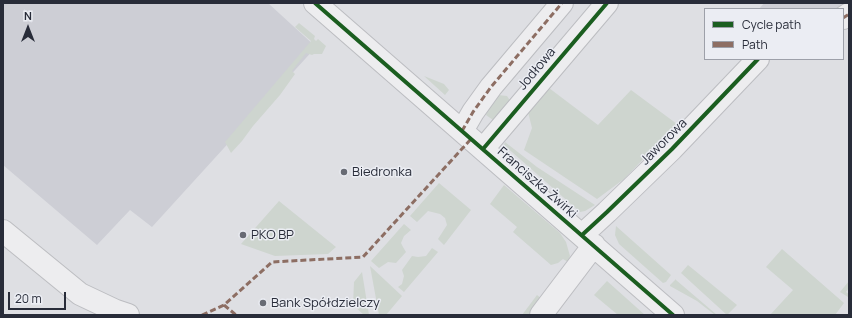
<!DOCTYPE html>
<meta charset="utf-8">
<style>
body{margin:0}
#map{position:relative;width:852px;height:318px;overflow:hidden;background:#dedfe3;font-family:Manrope,sans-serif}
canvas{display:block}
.frame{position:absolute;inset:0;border:4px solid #282c39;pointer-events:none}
.legend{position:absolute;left:704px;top:8px;width:140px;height:52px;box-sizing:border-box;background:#ebedf3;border:1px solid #9da0a9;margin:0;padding:5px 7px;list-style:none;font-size:12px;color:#282c39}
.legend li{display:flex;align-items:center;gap:8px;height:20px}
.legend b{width:20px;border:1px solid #9da0a9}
.north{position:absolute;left:8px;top:8px;width:40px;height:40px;-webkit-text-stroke:3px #ebedf3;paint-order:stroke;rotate:0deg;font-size:11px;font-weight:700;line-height:16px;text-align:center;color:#282c39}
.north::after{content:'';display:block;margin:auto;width:14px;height:18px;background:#282c39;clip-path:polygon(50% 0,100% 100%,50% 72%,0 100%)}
.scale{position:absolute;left:8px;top:292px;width:58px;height:18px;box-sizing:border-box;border:2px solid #282c39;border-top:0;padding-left:5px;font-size:12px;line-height:14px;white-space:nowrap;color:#282c39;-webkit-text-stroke:3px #ebedf3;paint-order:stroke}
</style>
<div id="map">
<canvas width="852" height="318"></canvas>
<div class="frame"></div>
<ul class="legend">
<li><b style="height:5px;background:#1b5e20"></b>Cycle path</li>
<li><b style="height:5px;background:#8d6e63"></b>Path</li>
</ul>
<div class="north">N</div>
<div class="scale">20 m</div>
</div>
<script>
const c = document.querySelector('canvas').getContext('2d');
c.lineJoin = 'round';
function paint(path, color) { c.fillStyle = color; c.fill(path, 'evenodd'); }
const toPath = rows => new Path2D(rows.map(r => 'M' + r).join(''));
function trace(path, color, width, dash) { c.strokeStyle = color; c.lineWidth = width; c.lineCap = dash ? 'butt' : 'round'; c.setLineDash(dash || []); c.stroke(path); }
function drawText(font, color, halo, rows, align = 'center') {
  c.font = font + ' Manrope,sans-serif'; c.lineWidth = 3; c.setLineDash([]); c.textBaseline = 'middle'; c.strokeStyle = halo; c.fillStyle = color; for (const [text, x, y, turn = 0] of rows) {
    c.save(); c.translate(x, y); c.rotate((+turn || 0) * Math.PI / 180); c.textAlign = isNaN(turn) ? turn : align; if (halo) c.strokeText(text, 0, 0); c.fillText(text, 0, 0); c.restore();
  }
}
const built = toPath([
 [3,3,268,3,316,47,152,227,130,210,97,245,3,165],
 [764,3,844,3,839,9,759,9]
]);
const green = toPath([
 [299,23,315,36,314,39,316,41,318,39,326,46,322,54,314,54,312,55,306,53,292,71,295,74,280,95,253,126,242,141,231,153,225,142,311,41,295,27],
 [424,76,444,84,449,90,445,95],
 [549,88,598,125,631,90,677,124,624,179,597,199,524,150,532,128,528,112],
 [498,95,507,96,511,102,497,118,493,120,486,115,488,110],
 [505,142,537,167,595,205,585,211,580,212,504,145],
 [439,183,471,210,444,245,438,239,447,225,445,218,440,214,428,211,417,222,410,216],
 [504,185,560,233,566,242,570,256,568,262,563,259,558,263,551,265,513,232,517,227,490,204],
 [279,201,336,247,328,254,275,256,241,244],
 [404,224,411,230,404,236,401,243,403,247,406,252,396,263,388,262,379,268,371,261],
 [616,226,671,275,666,282,663,283,619,244,615,235],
 [432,248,438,252,404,292,398,287,402,284,404,276,402,270,412,256,418,257,426,256],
 [782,249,844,303,835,315,770,315,793,290,766,267],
 [688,265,737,305,727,315,681,273],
 [370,266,402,296,386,315,379,315],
 [362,272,369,315,364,315,353,305,354,282],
 [676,279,676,280,717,315,715,315,697,301,670,286,670,285],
 [607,281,645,315,618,315,594,295],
 [849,281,849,288,846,292,849,294,849,296,848,297,840,292],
 [537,295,541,298,528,315,522,315]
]);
const minor = toPath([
 [315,3,673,315],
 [843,18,849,14],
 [462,131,473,112,491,87,562,3],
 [483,149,607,3],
 [3,231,80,294,116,311,128,315],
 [582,235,607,212,672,149,758,59],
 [541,315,594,245]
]);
const quiet = toPath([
 [843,18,849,14],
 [462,131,473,112,491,87,562,3],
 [224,305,236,315],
 [202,315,224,305,272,262,363,257,471,139]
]);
const cycleway = toPath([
 [315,3,673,315],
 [483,149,607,3],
 [582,235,607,212,672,149,758,59]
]);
const markers = [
 [344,172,4,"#686b74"],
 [243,235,4,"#686b74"],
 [263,303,4,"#686b74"]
];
const streetNames = [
 ["Jodłowa",537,69,-50],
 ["Jaworowa",664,142,-45],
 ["Franciszka Żwirki",537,183,41]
];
const poiNames = [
 ["Biedronka",352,172],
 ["PKO BP",251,235],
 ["Bank Spółdzielczy",271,303]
];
paint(built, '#cdced5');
paint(green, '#ced5cf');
trace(minor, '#bcbdc1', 24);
trace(minor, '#ededef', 22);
trace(quiet, '#8d6e63', 3, [6, 3]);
trace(cycleway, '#1b5e20', 4);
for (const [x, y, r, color] of markers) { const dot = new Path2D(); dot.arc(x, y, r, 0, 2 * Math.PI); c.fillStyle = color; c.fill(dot); trace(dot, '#ebedf3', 1.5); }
drawText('13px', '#282c39', '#ebedf3', streetNames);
drawText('13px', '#282c39', '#ebedf3', poiNames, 'left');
</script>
